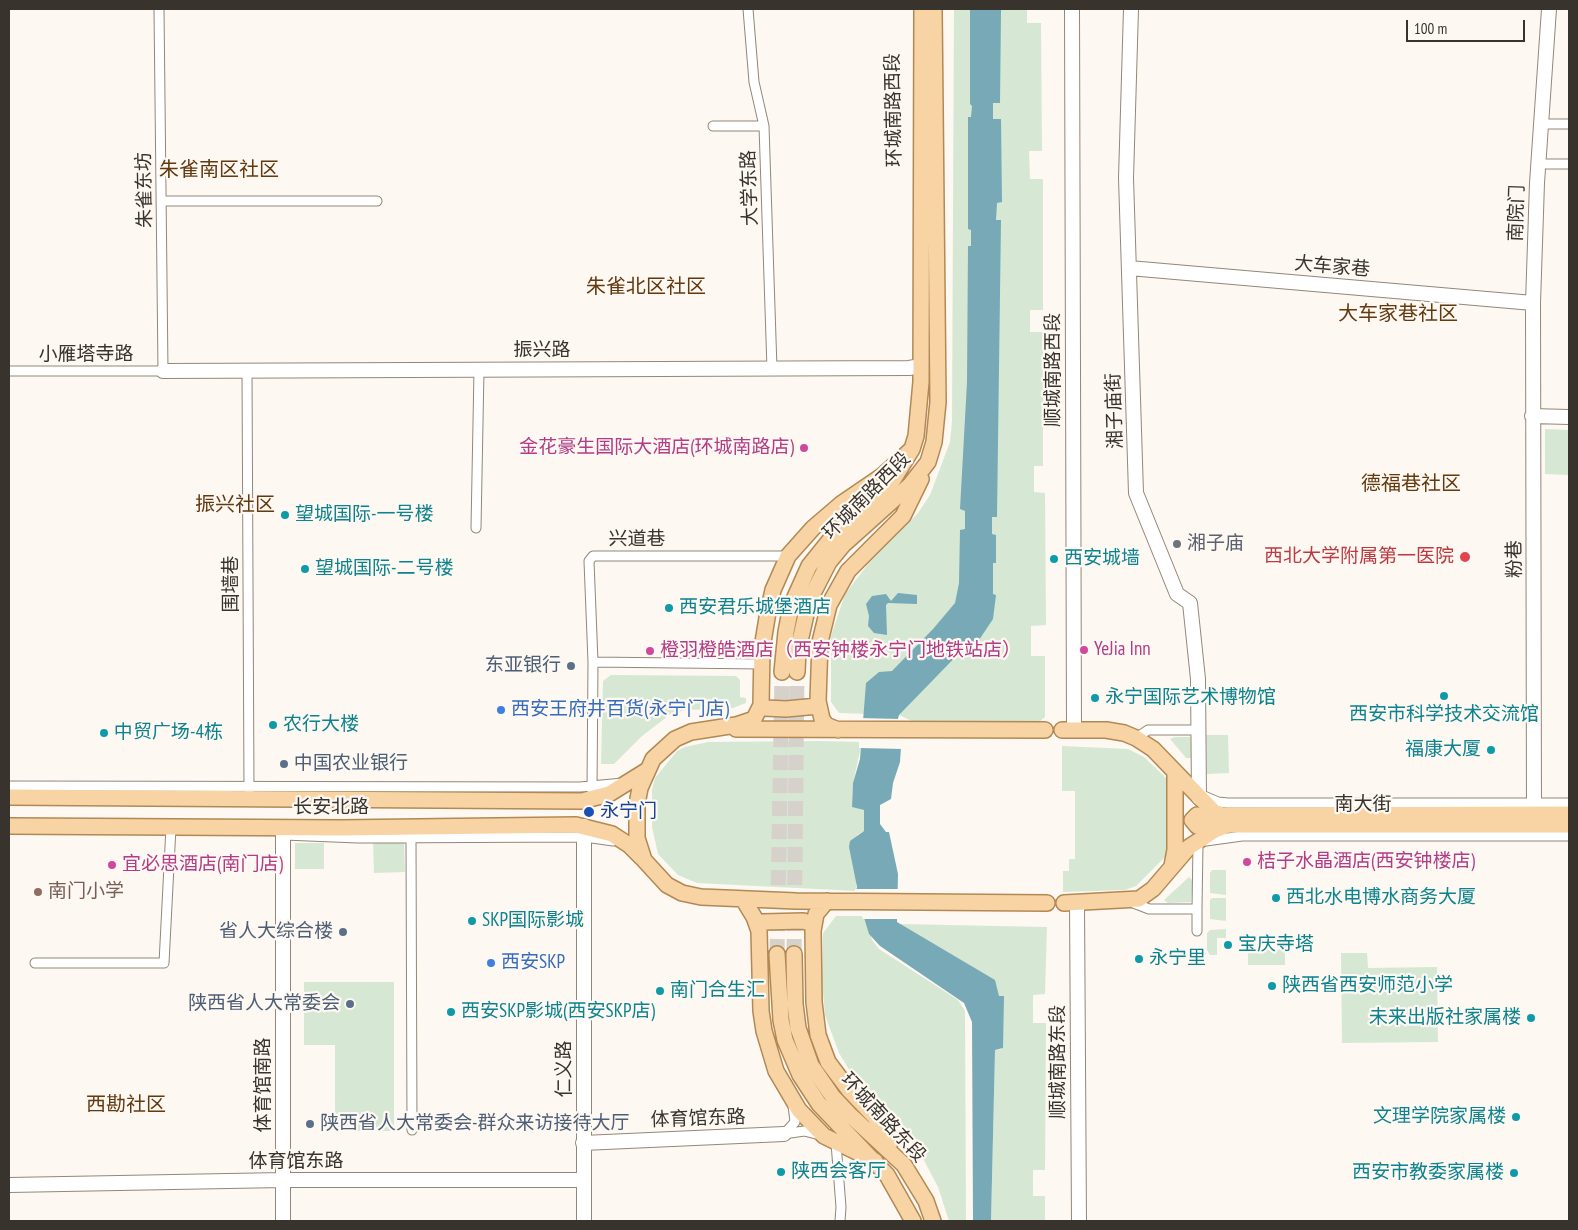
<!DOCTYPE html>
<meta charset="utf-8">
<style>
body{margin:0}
#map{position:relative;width:1578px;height:1230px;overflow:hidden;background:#fdf8f2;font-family:"PT Sans Narrow",sans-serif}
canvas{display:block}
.frame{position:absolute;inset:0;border:10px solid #38332d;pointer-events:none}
.scale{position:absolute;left:1406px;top:20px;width:119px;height:22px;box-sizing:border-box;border:2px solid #38332d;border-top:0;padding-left:6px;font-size:15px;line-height:18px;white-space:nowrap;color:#38332d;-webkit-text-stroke:4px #fdf8f2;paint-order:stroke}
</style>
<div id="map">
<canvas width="1578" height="1230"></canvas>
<div class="frame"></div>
<div class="scale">100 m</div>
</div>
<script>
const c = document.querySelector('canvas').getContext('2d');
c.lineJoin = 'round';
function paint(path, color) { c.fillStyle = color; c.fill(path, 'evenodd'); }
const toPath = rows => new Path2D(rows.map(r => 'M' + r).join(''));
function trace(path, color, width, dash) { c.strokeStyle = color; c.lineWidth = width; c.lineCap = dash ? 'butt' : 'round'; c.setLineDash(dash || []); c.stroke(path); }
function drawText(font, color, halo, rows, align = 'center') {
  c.font = font + ' "PT Sans Narrow","Noto Sans SC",sans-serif'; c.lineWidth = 4.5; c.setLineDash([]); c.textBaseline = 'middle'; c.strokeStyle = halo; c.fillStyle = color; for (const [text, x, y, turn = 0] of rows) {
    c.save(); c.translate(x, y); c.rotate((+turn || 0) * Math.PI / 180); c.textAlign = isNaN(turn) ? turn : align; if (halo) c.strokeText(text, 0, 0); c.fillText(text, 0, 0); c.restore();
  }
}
const green = toPath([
 [954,9,1027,9,1027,23,1041,23,1042,151,1029,151,1030,179,1043,179,1043,310,1030,310,1030,332,1043,332,1043,466,1034,466,1034,492,1045,493,1046,625,1031,626,1031,656,1045,656,1045,717,1039,722,914,722,899,715,839,713,831,702,831,636,845,594,869,563,918,513,930,495,950,442,952,421],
 [1545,429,1569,430,1569,475,1545,474],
 [611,675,736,676,740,680,740,697,746,698,746,703,733,708,687,710,672,713,642,736,614,764,601,764,603,681],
 [1206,735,1228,735,1229,773,1207,774],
 [1175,737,1190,737,1194,741,1195,758,1186,758,1170,739],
 [819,741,862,742,853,783,852,806,864,810,864,831,857,835,856,891,697,883,678,875,658,854,652,827,652,790,655,778,677,751,685,747,708,742],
 [1062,746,1128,749,1144,757,1170,782,1169,853,1136,886,1125,890,1063,892,1063,871,1069,871,1069,859,1075,859,1075,791,1062,791],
 [404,840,405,872,374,873,373,841],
 [295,843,324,843,324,869,295,869],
 [1212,870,1226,870,1226,895,1210,893,1210,873],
 [1189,877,1193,881,1191,902,1168,903,1164,900],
 [1212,898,1226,898,1226,921,1210,919,1210,900],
 [836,916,862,916,866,919,872,940,879,949,958,1000,965,1011,966,1221,949,1221,938,1187,918,1149,891,1115,850,1071,839,1053,825,1015,822,980,823,933],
 [900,924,1047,927,1045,994,1033,995,1033,1023,1046,1023,1045,1170,1033,1170,1033,1196,1045,1196,1045,1221,991,1221,995,1050,1002,1049,999,996],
 [1226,929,1226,938,1217,938,1217,955,1210,955,1207,950,1207,933,1210,930],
 [1248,949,1285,950,1285,965,1248,965],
 [1341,953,1367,953,1368,968,1437,967,1438,1042,1342,1043],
 [304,982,394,982,394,1131,335,1131,335,1045,304,1045]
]);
const water = toPath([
 [970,9,1001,9,1001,12,1000,103,993,103,993,119,1001,119,1002,202,997,203,996,220,1001,220,997,517,992,517,992,534,996,535,996,563,993,563,993,594,996,595,993,619,977,643,969,643,899,715,897,722,901,747,900,762,893,783,891,799,880,805,880,824,886,832,889,832,898,874,897,922,995,980,999,996,1004,996,1003,1048,995,1050,991,1221,973,1221,972,1022,964,1003,880,946,869,934,856,891,857,887,849,847,850,841,864,831,864,810,852,807,853,783,860,759,866,683,879,672,892,671,933,629,955,603,959,583,960,530,965,529,965,511,960,509,967,382,968,246,971,246,971,230,968,229,968,117,971,117,972,106,970,104],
 [898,593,917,595,917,604,888,603,886,605,887,635,874,633,868,626,869,616,866,604,872,596,886,594,891,601]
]);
const pier = toPath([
 [859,718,900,719,903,749,859,748],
 [855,889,901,889,900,919,863,919,855,895]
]);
const primaryTunnel = toPath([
 [777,954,782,672],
 [794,954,797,672]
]);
const street = toPath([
 [748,9,754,82,764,126,772,369],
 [1541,124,1569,124],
 [713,126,764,126],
 [1539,164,1569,164],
 [161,201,377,201],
 [9,371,163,371,159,9],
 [247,371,249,790],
 [476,528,479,370],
 [593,662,589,561,593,556,788,556],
 [1136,738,1148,730,1199,730],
 [9,786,580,787,623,783],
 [592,790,593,662,762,664],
 [1204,796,1218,802,1228,803,1569,803],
 [284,835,358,838,585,837,613,841],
 [411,838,412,1130],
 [1206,841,1242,836,1569,836],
 [1131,902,1149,909,1197,909,1198,844,1200,840],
 [1197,909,1197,931],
 [35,963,164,963,171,827],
 [784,1134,795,1122,793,1105],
 [784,1134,804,1131,820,1135],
 [836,1143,841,1207,840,1221]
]);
const secondary = toPath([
 [1072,9,1074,730],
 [1131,9,1126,178,1136,493,1177,594,1190,603,1198,679,1199,798],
 [1129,268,1533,303],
 [163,371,909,368,921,366],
 [1532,416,1569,417],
 [1534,814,1533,303,1537,183,1549,9],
 [283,828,283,1221],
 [1077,904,1079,1221],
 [583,1143,784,1134],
 [9,1185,283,1180,584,1180],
 [584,1221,584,826]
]);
const primary = toPath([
 [912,449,882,476,841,504,813,528,788,556,773,590,768,612,762,648,761,705,754,719,736,725,691,732,675,739,653,759,640,788,637,804,637,838,644,860,667,885,682,893,701,897,796,901,1047,903],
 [782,672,786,632,791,606,809,566,834,535,893,480,912,449,916,436,921,382,922,9],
 [797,672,798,650,809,601,829,562,843,545,910,485,928,462,934,442,938,402,934,9],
 [761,705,765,708,786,709,818,706],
 [736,729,1045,730],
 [838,730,826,725,822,719,818,701,820,642,829,605,848,571,903,516,921,479],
 [1062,730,1106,730,1124,733,1136,738,1153,749,1214,812,1222,815,1569,814],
 [9,797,582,801,609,794,646,771],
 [1222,825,1197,826,1192,820,1197,815,1209,818,1223,817],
 [9,826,340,828,576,825,612,834,629,845,642,858],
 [1172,866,1175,850,1175,772],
 [743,899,754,917,759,931,761,1011,764,1031,776,1071,799,1110,824,1136,875,1161],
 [827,901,816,914,813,931,814,1002,818,1035,828,1062,849,1090,875,1117,889,1146],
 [1064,903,1139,899,1153,889,1189,847,1215,830,1228,825,1569,825],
 [758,925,763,922,803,921,814,924],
 [777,954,781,1020,785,1040,800,1075,819,1104,887,1175,913,1221],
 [794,954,795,1004,798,1028,811,1065,833,1097,849,1114,904,1165,926,1201,933,1221]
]);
const markers = [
 [804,448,5,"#d1479c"],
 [285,515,5,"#0f9aa8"],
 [1177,544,5,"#6b7280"],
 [1465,557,6,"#e0444e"],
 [1054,559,5,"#0f9aa8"],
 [305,569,5,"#0f9aa8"],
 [669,608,5,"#0f9aa8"],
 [1084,650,5,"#d1479c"],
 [650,651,5,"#d1479c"],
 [571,666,5,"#5c6f8a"],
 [1444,696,5,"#0f9aa8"],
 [1095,698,5,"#0f9aa8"],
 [501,710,5,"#3f7fe0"],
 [273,725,5,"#0f9aa8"],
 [104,733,5,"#0f9aa8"],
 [1491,750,5,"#0f9aa8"],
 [284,764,5,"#5c6f8a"],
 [589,812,6,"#1a4fb4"],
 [1247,862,5,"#d1479c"],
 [112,865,5,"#d1479c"],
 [38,892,5,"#8d6e63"],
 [1276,898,5,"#0f9aa8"],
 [472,921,5,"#0f9aa8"],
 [343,932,5,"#5c6f8a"],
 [1228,945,5,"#0f9aa8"],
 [1139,959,5,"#0f9aa8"],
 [491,963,5,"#3f7fe0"],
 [1272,986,5,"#0f9aa8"],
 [660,991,5,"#0f9aa8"],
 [350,1004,5,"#5c6f8a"],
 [451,1012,5,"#0f9aa8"],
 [1531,1018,5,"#0f9aa8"],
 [1516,1117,5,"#0f9aa8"],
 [310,1124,5,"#5c6f8a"],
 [781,1172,5,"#0f9aa8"],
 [1514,1173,5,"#0f9aa8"]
];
const streetNames = [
 ["环城南路西段",894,110,-91],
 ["大学东路",750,188,-92],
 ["朱雀东坊",145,190,-91],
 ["南院门",1517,213,-88],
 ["大车家巷",1332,267,5],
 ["振兴路",542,351],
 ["小雁塔寺路",86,355],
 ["顺城南路西段",1054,370,-90],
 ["湘子庙街",1115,411,-92],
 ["环城南路西段",867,496,-45],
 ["兴道巷",637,540],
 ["粉巷",1515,559,-91],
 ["围墙巷",232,584,-90],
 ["南大街",1363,805],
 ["长安北路",331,808],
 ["顺城南路东段",1059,1062,-90],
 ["仁义路",565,1069,-90],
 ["体育馆南路",264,1085,-90],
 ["环城南路东段",883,1118,47],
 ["体育馆东路",698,1119,-2],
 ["体育馆东路",296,1162]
];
const hotelNames = [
 ["金花豪生国际大酒店(环城南路店)",794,448,"right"],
 ["YeJia Inn",1094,650],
 ["橙羽橙皓酒店（西安钟楼永宁门地铁站店）",660,651],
 ["桔子水晶酒店(西安钟楼店)",1257,862],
 ["宜必思酒店(南门店)",122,865]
];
const cultureNames = [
 ["望城国际-一号楼",295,515],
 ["西安城墙",1064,559],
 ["望城国际-二号楼",315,569],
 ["西安君乐城堡酒店",679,608],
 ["永宁国际艺术博物馆",1105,698],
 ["西安市科学技术交流馆",1444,715,"center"],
 ["农行大楼",283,725],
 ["中贸广场-4栋",114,733],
 ["福康大厦",1481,750,"right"],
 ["西北水电博水商务大厦",1286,898],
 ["SKP国际影城",482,921],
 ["宝庆寺塔",1238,945],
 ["永宁里",1149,959],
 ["陕西省西安师范小学",1282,986],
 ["南门合生汇",670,991],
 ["西安SKP影城(西安SKP店)",461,1012],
 ["未来出版社家属楼",1521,1018,"right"],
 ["文理学院家属楼",1506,1117,"right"],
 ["陕西会客厅",791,1172],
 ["西安市教委家属楼",1504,1173,"right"]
];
const worshipNames = [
 ["湘子庙",1187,544]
];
const healthNames = [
 ["西北大学附属第一医院",1454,557]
];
const serviceNames = [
 ["东亚银行",561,666],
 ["中国农业银行",294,764,"left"],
 ["省人大综合楼",333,932],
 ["陕西省人大常委会",340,1004],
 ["陕西省人大常委会-群众来访接待大厅",320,1124,"left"]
];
const shopNames = [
 ["西安王府井百货(永宁门店)",511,710],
 ["西安SKP",501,963]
];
const transitNames = [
 ["永宁门",600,812]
];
const educationNames = [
 ["南门小学",48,892]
];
const neighbourhoodNames = [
 ["朱雀南区社区",219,170],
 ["朱雀北区社区",646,287],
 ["大车家巷社区",1398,314],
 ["德福巷社区",1411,484],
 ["振兴社区",235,505],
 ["西勘社区",126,1105]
];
paint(green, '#d6e8d3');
paint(water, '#78a9b7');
paint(pier, '#fdf8f2');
trace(primaryTunnel, '#d6d1cb', 15, [15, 8]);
trace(street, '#938779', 11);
trace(secondary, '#938779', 16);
trace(primary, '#b28954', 18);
trace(street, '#fff', 9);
trace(secondary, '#fff', 14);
trace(primary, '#f8d4a5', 15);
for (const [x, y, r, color] of markers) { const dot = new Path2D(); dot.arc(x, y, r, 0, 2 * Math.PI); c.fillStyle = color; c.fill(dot); trace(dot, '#fdf8f2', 2); }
drawText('19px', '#38332d', '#fdf8f2', streetNames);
drawText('19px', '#b23c85', '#fdf8f2', hotelNames, 'left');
drawText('19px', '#0d838f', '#fdf8f2', cultureNames, 'left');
drawText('19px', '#5b616d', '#fdf8f2', worshipNames, 'left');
drawText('19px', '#be3a42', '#fdf8f2', healthNames, 'right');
drawText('19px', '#4e5e75', '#fdf8f2', serviceNames, 'right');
drawText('19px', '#366cbe', '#fdf8f2', shopNames, 'left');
drawText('19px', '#164399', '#fdf8f2', transitNames, 'left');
drawText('19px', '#785e54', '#fdf8f2', educationNames, 'left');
drawText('20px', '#63390f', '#fdf8f2', neighbourhoodNames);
</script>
